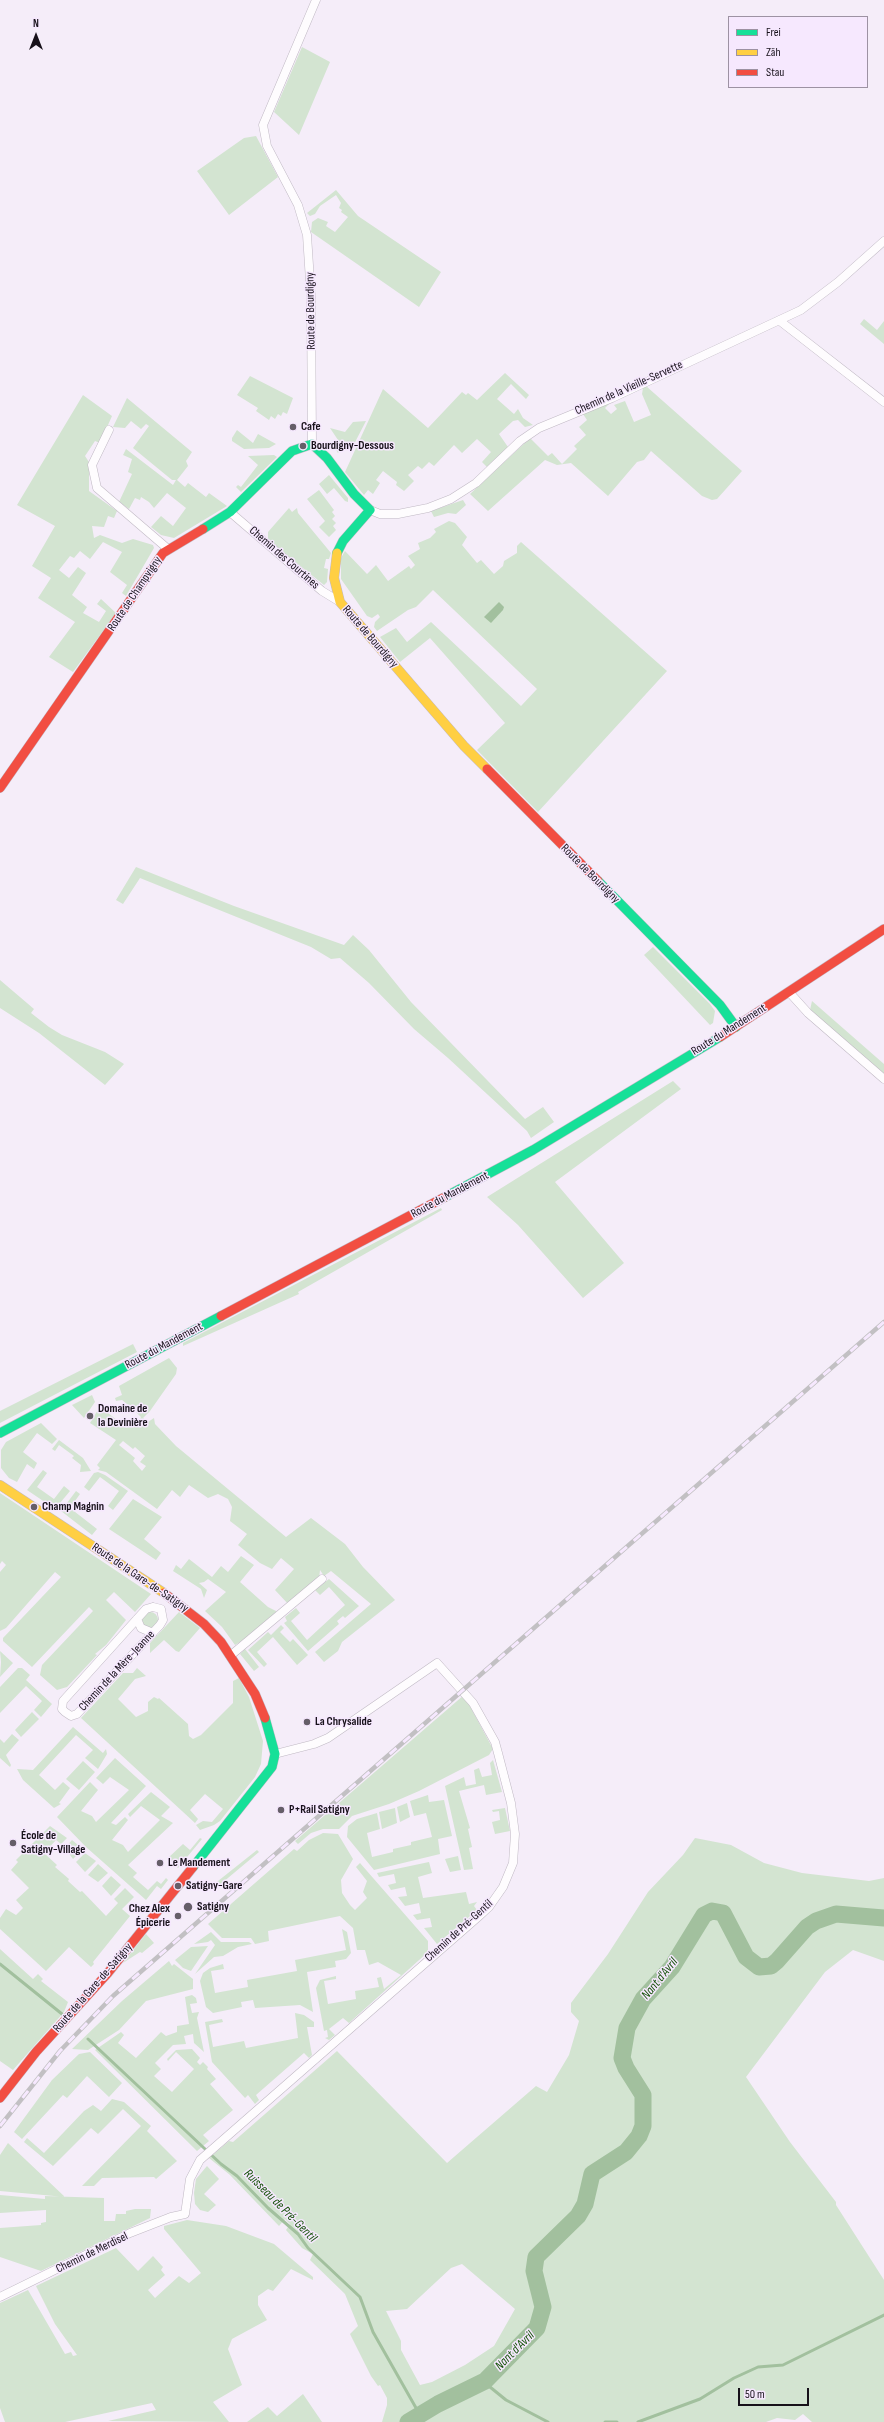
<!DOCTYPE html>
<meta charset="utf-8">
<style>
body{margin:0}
#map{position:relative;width:884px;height:2422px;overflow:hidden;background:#f5edf9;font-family:"Sofia Sans Condensed",sans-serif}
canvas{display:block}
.legend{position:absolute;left:728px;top:16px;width:140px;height:72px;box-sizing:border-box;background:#f6e8fe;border:1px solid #9d92a3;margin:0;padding:5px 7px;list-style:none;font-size:12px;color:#17111a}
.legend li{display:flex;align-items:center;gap:8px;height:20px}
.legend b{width:20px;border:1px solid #9d92a3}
.north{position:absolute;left:16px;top:16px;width:40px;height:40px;-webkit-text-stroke:3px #f6e8fe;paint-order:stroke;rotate:0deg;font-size:11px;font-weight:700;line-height:16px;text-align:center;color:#17111a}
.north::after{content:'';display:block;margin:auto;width:14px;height:18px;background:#17111a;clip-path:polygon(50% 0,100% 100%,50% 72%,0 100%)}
.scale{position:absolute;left:738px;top:2388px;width:71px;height:18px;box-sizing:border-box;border:2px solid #17111a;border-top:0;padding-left:5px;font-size:12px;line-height:14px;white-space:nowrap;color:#17111a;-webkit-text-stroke:3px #f6e8fe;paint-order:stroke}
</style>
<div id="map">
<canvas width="884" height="2422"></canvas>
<ul class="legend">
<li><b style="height:5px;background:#16e098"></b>Frei</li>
<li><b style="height:5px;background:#ffcf43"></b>Zäh</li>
<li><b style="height:5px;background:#f24e42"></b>Stau</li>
</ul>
<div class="north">N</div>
<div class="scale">50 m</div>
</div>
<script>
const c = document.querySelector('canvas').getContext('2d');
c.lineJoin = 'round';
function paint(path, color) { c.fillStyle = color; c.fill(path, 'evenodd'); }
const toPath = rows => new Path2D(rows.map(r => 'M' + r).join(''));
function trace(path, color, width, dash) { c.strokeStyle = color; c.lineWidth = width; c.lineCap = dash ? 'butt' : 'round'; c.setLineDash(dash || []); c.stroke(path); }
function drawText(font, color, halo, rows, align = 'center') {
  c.font = font + ' "Sofia Sans Condensed",sans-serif'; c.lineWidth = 3; c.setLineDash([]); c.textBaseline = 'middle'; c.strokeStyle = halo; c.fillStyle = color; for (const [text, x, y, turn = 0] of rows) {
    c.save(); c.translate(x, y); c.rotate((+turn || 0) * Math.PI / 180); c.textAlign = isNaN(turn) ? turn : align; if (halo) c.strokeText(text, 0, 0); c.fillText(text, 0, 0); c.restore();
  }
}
const green = toPath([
 [302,47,330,62,299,135,274,112],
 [256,136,278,177,229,215,197,171,244,138],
 [336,190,358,216,441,272,419,307,311,232,312,222,318,218,328,222,326,226,335,232,348,217,341,212,342,210,339,208,341,203,336,195,320,206,315,214,310,216,307,213],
 [864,319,877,330,884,321,884,344,860,324],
 [505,373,529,395,526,399,511,384,497,399,514,414,518,409,523,418,533,425,525,427,518,420,513,421,499,434,508,447,488,468,482,462,491,452,477,439,462,453,454,445,434,466,429,462,422,469,418,466,408,475,414,481,404,491,396,485,397,482,383,471,376,480,380,483,373,494,368,490,364,495,345,472,383,389,428,428,462,392,466,395,468,393,477,400],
 [250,376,293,398,287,414,283,412,281,416,278,414,275,419,271,416,269,420,256,411,258,408,237,395],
 [646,386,742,471,717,499,712,500,702,496,651,451,644,460,637,462,608,496,571,463,557,465,545,460,488,511,470,494,530,438,548,456,552,453,562,464,577,449,574,446,586,435,579,427,587,420,583,414,611,402,605,408,611,414,617,409,614,405,625,401,634,422,651,415,642,394,643,388],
 [83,395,112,416,100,443,95,441,85,456,89,462,89,491,117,511,114,518,108,516,104,527,92,526,94,538,100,535,122,543,133,539,153,545,154,548,126,596,122,593,127,585,110,572,122,552,103,542,90,559,80,551,74,558,70,556,59,570,69,578,78,567,86,573,72,595,87,607,83,613,99,622,106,611,97,604,101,599,116,613,73,672,49,657,75,622,38,598,51,578,32,566,55,526,17,505],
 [127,398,192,452,186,461,188,466,177,480,185,487,188,483,206,497,209,493,227,506,174,538,161,535,151,527,161,516,173,526,186,508,167,493,154,508,149,502,141,497,140,500,135,498,129,509,119,502,132,474,128,472,132,459,123,455,126,449,173,485,176,480,172,480,133,448,149,426,146,424,141,429,131,421,125,428,113,427],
 [366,421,352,448,345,443,338,453,332,444,338,440,330,428,345,432,353,422],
 [237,430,253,443,258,434,276,444,269,448,244,449,232,441,232,438],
 [274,455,277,457,241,492,236,487,238,485,241,487,258,465,248,456],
 [329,475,348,498,348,502,345,501,334,488,327,494,319,484],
 [319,490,334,510,332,512,335,516,332,519,336,523,333,526,336,530,329,537,319,527,325,521,307,499],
 [463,500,466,505,456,514,448,513,434,517,431,511],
 [289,508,292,512,297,508,298,513,331,553,329,559,326,559,324,568,328,569,327,582,324,585,268,540,268,532],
 [449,521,455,523,467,537,462,545,477,563,481,560,494,574,503,566,504,561,517,553,517,546,521,542,667,671,538,812,477,750,505,723,430,638,400,662,380,637,396,628,407,642,431,622,521,706,537,689,433,590,416,607,408,610,377,631,374,627,375,622,380,617,378,614,372,618,367,616,341,579,341,558,345,551,367,574,376,565,388,581,409,566,411,569,415,565,408,556,420,549,418,543,430,538,436,532,434,529],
 [136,867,234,906,344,945,353,935,369,950,411,1002,525,1119,543,1107,554,1122,531,1138,527,1131,448,1058,414,1029,369,983,340,958,331,959,311,947,140,878,123,904,116,900],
 [653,947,710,1004,715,1011,713,1023,710,1025,644,955],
 [0,980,34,1009,31,1013,49,1027,62,1035,105,1052,124,1064,105,1085,39,1033,0,1008],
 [812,1001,884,1064,884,1074,810,1010],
 [673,1081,681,1089,555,1182,624,1263,583,1298,518,1225,487,1197],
 [441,1208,442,1210,298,1292,299,1294,183,1346,183,1343],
 [133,1344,137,1352,0,1423,0,1411],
 [169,1358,177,1368,176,1374,150,1411,143,1418,148,1422,154,1418,155,1424,176,1446,286,1537,311,1518,345,1544,363,1567,395,1600,342,1642,338,1651,324,1662,315,1652,371,1604,331,1571,324,1576,320,1570,319,1579,289,1605,275,1590,294,1569,281,1558,272,1569,260,1563,238,1545,247,1534,230,1521,232,1507,228,1499,218,1494,208,1498,189,1485,180,1497,172,1490,157,1509,106,1472,98,1470,100,1468,97,1465,116,1440,90,1423,96,1413,100,1408,108,1413,127,1428,135,1418,139,1421,141,1417,132,1408,122,1400,116,1401,115,1398,122,1395,119,1386],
 [123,1441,133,1449,135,1447,145,1456,140,1462,146,1466,142,1471,133,1461,135,1458,119,1445],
 [92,1395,95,1402,84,1418,72,1405],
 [41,1423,57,1439,52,1444,37,1433,23,1452,37,1463,34,1469,27,1464,17,1482,9,1478,1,1468,1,1450,6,1442],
 [59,1440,83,1458,91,1471,80,1472,81,1465,72,1458,74,1456,59,1445,55,1451,52,1449],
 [43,1470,47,1473,37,1487,54,1499,64,1486,70,1491,55,1509,27,1490],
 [98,1472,105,1475,128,1491,113,1510,108,1506,119,1491,100,1477,89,1491,84,1487,94,1473],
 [76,1491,80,1494,70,1508,97,1529,92,1535,61,1511],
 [0,1493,151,1594,135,1612,114,1592,106,1600,126,1620,106,1645,95,1654,97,1655,67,1687,57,1690,40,1675,42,1665,93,1611,89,1607,32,1667,3,1641,3,1638,61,1577,55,1572,6,1628,0,1631,0,1572,6,1565,2,1561,0,1564],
 [133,1499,162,1517,144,1539,161,1553,156,1560,109,1529],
 [241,1556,254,1565,240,1582,268,1607,276,1611,276,1615,256,1632,235,1645,222,1627,205,1611,226,1592,208,1579,204,1582,199,1583,207,1590,204,1598,201,1589,173,1571,176,1565,181,1569,189,1559,212,1577,221,1566,228,1572],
 [329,1579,359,1606,345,1618,343,1616,337,1621,339,1624,308,1651,284,1623,287,1621,285,1617,296,1608,300,1613,291,1621,307,1640,345,1605,329,1587,320,1595,315,1590],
 [179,1612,200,1628,179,1652,176,1651,164,1640,150,1653,150,1643],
 '142 1620a8 8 0 1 1 16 0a8 8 0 1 1-16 0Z',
 [281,1625,284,1628,280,1632,290,1642,293,1639,308,1655,297,1665,273,1637,257,1652,267,1664,264,1667,248,1650,268,1632,271,1635],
 [245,1649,259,1667,254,1671,240,1654],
 [0,1651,13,1663,0,1677,1,1662],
 [18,1668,22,1668,30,1675,26,1680,52,1704,41,1717,34,1710,42,1701,26,1686,0,1713,0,1687],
 [137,1668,146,1676,135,1679,118,1699,136,1717,148,1711,148,1702,154,1697,158,1699,159,1698,188,1724,189,1736,193,1739,201,1735,233,1703,233,1681,239,1678,249,1697,263,1741,261,1764,255,1777,220,1821,214,1825,200,1830,196,1825,203,1821,212,1822,223,1809,205,1794,190,1810,198,1819,195,1823,81,1718,123,1673,133,1673],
 [464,1695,493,1749,489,1755,419,1791,389,1804,352,1816,339,1829,323,1829,311,1833,298,1844,295,1841],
 [32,1712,39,1719,21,1737,15,1730],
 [73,1727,103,1753,106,1749,107,1754,98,1769,85,1758,93,1750,76,1735,39,1775,55,1790,63,1782,70,1788,59,1803,61,1804,54,1808,23,1780,17,1769,33,1770],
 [12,1734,19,1740,6,1755,11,1765,10,1767,0,1758,0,1739,4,1743],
 [115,1758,146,1786,111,1823,116,1825,125,1817,128,1820,112,1840,123,1845,128,1852,160,1820,141,1806,130,1817,128,1814,151,1792,170,1807,161,1816,173,1823,128,1865,137,1873,133,1877,148,1890,157,1881,161,1884,166,1878,168,1880,161,1889,157,1886,146,1900,86,1847,57,1817,90,1782,98,1790,81,1811,92,1816,96,1822,129,1790,110,1777,103,1784,96,1778],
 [493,1760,502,1792,486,1795,484,1785,459,1791,470,1828,468,1829,472,1847,469,1848,473,1869,464,1870,445,1786,464,1777,466,1786,476,1784,474,1770,479,1768,482,1777,492,1775,490,1763],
 [83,1761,95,1772,79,1790,66,1779],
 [428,1795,429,1802,444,1800,452,1836,438,1839,440,1854,374,1870,347,1837,348,1826,357,1819,377,1813,380,1829,367,1833,372,1857,393,1852,393,1849,411,1845,411,1842,432,1837,426,1813,414,1816,410,1801],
 [407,1803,410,1817,400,1822,397,1807],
 [395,1808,397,1823,382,1829,379,1812],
 [505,1808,510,1831,495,1834,492,1822,500,1820,499,1811,493,1812,492,1810],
 [50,1826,67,1838,61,1844,56,1840,44,1853,57,1865,55,1867,69,1879,68,1881,80,1892,82,1891,106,1916,118,1903,114,1899,125,1888,134,1897,122,1909,130,1916,93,1962,94,1964,91,1967,69,1947,46,1971,0,1929,0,1918,6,1909,16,1915,23,1908,16,1900,29,1888,11,1870,18,1862,16,1860],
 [323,1833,338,1834,353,1859,341,1880,342,1893,350,1905,355,1910,367,1898,363,1892,367,1881,356,1867,360,1863,428,1941,428,1952,349,2023,343,2018,329,2029,335,2035,329,2040,325,2038,328,2037,327,2030,324,2031,316,1988,320,1980,336,1976,336,1979,324,1981,328,2004,356,1999,355,1991,379,1987,377,1978,381,1977,384,1989,401,1975,378,1962,369,1965,365,1950,357,1950,353,1928,340,1916,268,1931,269,1941,255,1944,251,1938,222,1938,208,1924,294,1849,297,1851,309,1840],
 [200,1838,202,1839,178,1868,168,1858,183,1844,190,1850],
 [695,1838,731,1845,764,1863,802,1873,869,1881,884,1878,884,1961,853,1950,825,1972,746,2077,790,2142,836,2202,836,2205,884,2280,884,2422,812,2422,803,2414,795,2420,777,2418,766,2422,418,2422,446,2406,442,2399,413,2413,416,2422,382,2422,387,2405,387,2398,380,2385,378,2386,371,2376,350,2334,358,2326,345,2294,310,2260,313,2254,302,2248,286,2230,290,2224,285,2219,279,2226,230,2175,209,2158,229,2141,233,2142,337,2051,447,2163,536,2086,547,2092,569,2055,579,2021,571,2012,571,2003,608,1954,648,1892,683,1855],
 [462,2264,515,2309,494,2346,465,2365,432,2382,420,2385,401,2350,401,2341,386,2311,407,2309,451,2268],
 [72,1840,83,1849,73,1859,65,1848],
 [257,1850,259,1852,216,1888,213,1885],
 [85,1853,96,1861,85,1872,76,1862],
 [458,1856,461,1870,450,1872,445,1859],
 [429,1862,432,1873,418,1877,423,1898,466,1892,469,1904,477,1902,474,1906,477,1910,437,1944,424,1928,432,1927,430,1918,417,1920,413,1915,421,1913,419,1903,405,1906,398,1897,407,1896,405,1887,391,1890,388,1885,396,1883,394,1874,379,1877,377,1873],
 [98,1864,108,1873,98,1882,88,1875],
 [111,1876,121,1885,111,1896,102,1886],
 [342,1929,347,1932,351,1953,346,1959,335,1961,336,1967,307,1972,313,2012,300,2005,255,2008,253,2000,241,2002,242,2007,213,2013,206,2007,200,1981,203,1973,210,1968,223,1964,224,1969,211,1971,215,1993,248,1987,247,1980,297,1971,295,1960,346,1950],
 [211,1932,221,1942,249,1942,252,1944,238,1947,223,1956,214,1957,195,1974,215,1945,211,1940,208,1942,194,1944],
 [146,1934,154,1943,142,1953,140,1952,123,1963],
 [208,1946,191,1971,183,1968,175,1960,191,1947],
 [0,1949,33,1979,38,1974,43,1979,41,1981,68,2002,64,2012,13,2070,0,2061],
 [169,1961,172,1966,174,1964,193,1979,193,1989,146,2001,119,2030,88,2050,72,2049,122,2001],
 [192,1995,196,1998,197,2003,190,2004,192,2013,199,2012,197,2018,204,2052,194,2043,193,2034,184,2036,186,2044,173,2045,155,2063,161,2069,154,2076,172,2092,194,2069,176,2052,168,2061,167,2059,176,2050,192,2049,200,2058,197,2062,200,2065,203,2062,208,2067,207,2069,216,2079,210,2084,233,2110,203,2135,209,2141,197,2151,95,2050,121,2032,124,2035,118,2043,136,2058,161,2032,166,2036,177,2032,177,2026,189,2024,185,1997],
 [295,2013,304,2015,314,2022,314,2027,307,2027,312,2055,309,2058,304,2053,256,2095,259,2100,255,2104,248,2095,245,2098,212,2062,205,2022,222,2019,223,2022,209,2025,213,2047,244,2041,246,2048,298,2038],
 [90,2052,122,2083,109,2097,87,2076,67,2098,63,2095,22,2139,14,2132,52,2080,79,2054],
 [112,2099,124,2102,151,2126,147,2131,177,2161,156,2179,154,2177,102,2178,94,2186,82,2186,141,2126,123,2109,98,2134,91,2128,53,2166,24,2142,27,2138,44,2153,84,2111,93,2105,101,2111],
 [8,2143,65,2197,0,2191,0,2155],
 [207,2166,219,2179,204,2194,216,2205,208,2212,200,2210,195,2204,194,2193,196,2179],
 [0,2195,45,2199,45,2196,104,2198,104,2221,115,2221,116,2214,126,2214,126,2211,135,2209,151,2209,150,2218,41,2271,0,2257,0,2228,41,2225,41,2223,46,2222,46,2210,0,2213],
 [187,2220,226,2226,274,2244,313,2277,313,2280,291,2269,273,2291,268,2289,258,2296,258,2305,267,2320,232,2339,228,2349,242,2385,213,2402,229,2422,108,2421,156,2410,152,2403,65,2422,5,2422,0,2408,0,2303,28,2290,65,2354,71,2352,73,2356,77,2355,55,2324,36,2286,116,2248,138,2271,153,2256,163,2267,161,2270,165,2275,148,2290,155,2298,179,2276,189,2283,201,2273,164,2229,164,2226],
 [303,2394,322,2422,247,2422,268,2407,277,2416]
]);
const water = toPath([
 [499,602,504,607,503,610,491,623,484,617]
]);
const stream = toPath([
 [0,1964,62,2014],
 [88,2039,221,2164,237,2176,268,2208,298,2234,308,2248,360,2297,373,2332,420,2415],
 [485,2381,487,2384],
 [490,2387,506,2400,548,2422],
 [605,2422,617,2422],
 [638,2422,700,2399,734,2378,758,2367,783,2365,884,2315]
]);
const river = toPath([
 [408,2422,438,2404,485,2381,537,2328,543,2307,534,2271,536,2257,578,2216,585,2204,592,2174,626,2152,639,2136,643,2126,643,2095,626,2068,622,2058,627,2028,643,1999,672,1967,704,1915,712,1911,723,1913,746,1957,759,1967,771,1966,777,1961,807,1927,816,1921,836,1914,884,1918]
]);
const street = toPath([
 [780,321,884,402],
 [109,430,92,465,97,488,168,549],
 [312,444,311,296,307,235,298,205,267,146,263,125,316,0],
 [370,510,380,514,398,514,428,508,451,499,476,483,520,441,539,428,612,398,801,310,838,282,884,241],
 [230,512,322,591,340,602],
 [789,992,808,1013,884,1079],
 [153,1607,161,1609,163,1620,160,1625,77,1714,71,1716,65,1712,62,1709,63,1701,146,1609,153,1607],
 [137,1619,141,1628,153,1633],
 [230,1656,322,1579],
 [0,2297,130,2233,171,2217,185,2214,190,2179,200,2160,478,1917,489,1907,503,1887,513,1863,515,1834,511,1803,498,1753,495,1742,473,1703,437,1663,328,1738,314,1744,275,1754]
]);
const fast = toPath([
 [203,529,230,512,292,451,312,444,327,458,354,494,370,510,343,541,337,553],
 [598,881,720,1005,736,1027],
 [445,1197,533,1150,720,1037],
 [0,1433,221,1316],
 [193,1867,272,1767,275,1754,265,1718]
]);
const slow = toPath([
 [337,553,334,578,340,602,464,746,487,769],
 [0,1485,164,1593]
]);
const jam = toPath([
 [487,769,598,881],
 [0,788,163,553,203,529],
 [720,1037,884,929],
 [221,1316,445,1197],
 [164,1593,204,1624,221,1642,255,1694,265,1718],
 [0,2098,36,2052,107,1974,193,1867]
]);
const rail = toPath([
 [0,2126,60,2051,113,1996,884,1322]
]);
const markers = [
 [293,427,4,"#655e68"],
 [303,446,4,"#655e68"],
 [90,1416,4,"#655e68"],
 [34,1507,4,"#655e68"],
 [307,1722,4,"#655e68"],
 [281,1810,4,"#655e68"],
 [13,1843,4,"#655e68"],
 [160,1863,4,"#655e68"],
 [178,1886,4,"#655e68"],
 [188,1907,5,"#655e68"],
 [178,1916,4,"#655e68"]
];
const streetNames = [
 ["Route de Bourdigny",311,311,-91],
 ["Chemin de la Vieille-Servette",629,388,-24],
 ["Chemin des Courtines",284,558,41],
 ["Route de Champvigny",135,594,-56],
 ["Route de Bourdigny",370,637,49],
 ["Route de Bourdigny",590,874,45],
 ["Route du Mandement",729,1030,-32],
 ["Route du Mandement",450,1195,-28],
 ["Route du Mandement",164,1346,-28],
 ["Route de la Gare-de-Satigny",140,1578,34],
 ["Chemin de la Mère-Jeanne",117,1671,-47],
 ["Chemin de Pré-Gentil",459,1931,-42],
 ["Route de la Gare-de-Satigny",93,1988,-49],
 ["Chemin de Merdisel",92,2253,-26]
];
const poiNames = [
 ["Cafe",301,427],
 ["Bourdigny-Dessous",311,446],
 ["Domaine de",98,1409],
 ["la Devinière",98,1423],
 ["Champ Magnin",42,1507],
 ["La Chrysalide",315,1722],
 ["P+Rail Satigny",289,1810],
 ["École de",21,1836],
 ["Satigny-Village",21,1850],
 ["Le Mandement",168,1863],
 ["Satigny-Gare",186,1886],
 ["Satigny",197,1907],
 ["Chez Alex",170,1909,"right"],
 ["Épicerie",170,1923,"right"]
];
const waterNames = [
 ["Nant d'Avril",660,1979,-51],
 ["Ruisseau de Pré-Gentil",280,2206,45],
 ["Nant d'Avril",515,2351,-45]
];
paint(green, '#d3e4d1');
paint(water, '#a2c09e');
trace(stream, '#a2c09e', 3);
trace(river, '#a2c09e', 17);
trace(street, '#c0b9c4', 9);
trace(fast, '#c0b9c4', 10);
trace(slow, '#c0b9c4', 10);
trace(jam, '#c0b9c4', 10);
trace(street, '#fefcfe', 8);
trace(fast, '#16e098', 9);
trace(slow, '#ffcf43', 9);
trace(jam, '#f24e42', 9);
trace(rail, '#c2c0c3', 4.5);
trace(rail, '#f6e8fe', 3, [9]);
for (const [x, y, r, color] of markers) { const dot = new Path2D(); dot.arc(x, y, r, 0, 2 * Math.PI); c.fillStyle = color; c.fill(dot); trace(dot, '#f6e8fe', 1.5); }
drawText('12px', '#17111a', '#f6e8fe', streetNames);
drawText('bold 12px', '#17111a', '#f6e8fe', poiNames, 'left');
drawText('italic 13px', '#135207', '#f6e8fe', waterNames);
</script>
